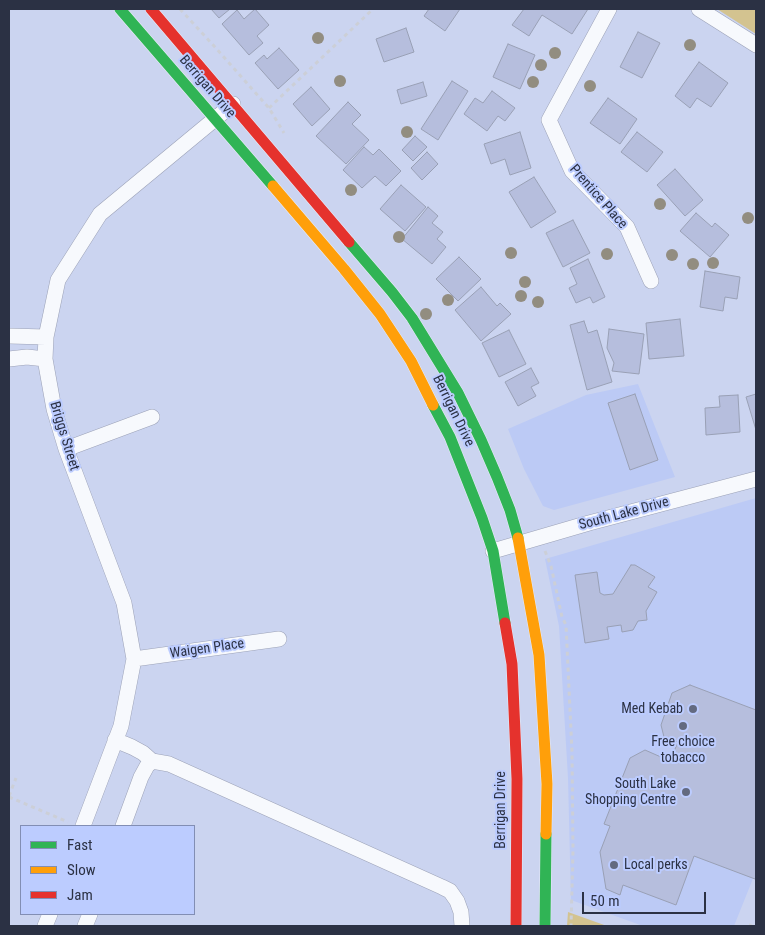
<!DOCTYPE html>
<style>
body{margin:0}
#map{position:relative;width:765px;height:935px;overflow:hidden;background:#cbd4f0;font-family:"Roboto Condensed",sans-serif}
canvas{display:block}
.frame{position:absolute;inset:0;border:10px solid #2b3144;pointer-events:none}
.legend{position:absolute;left:20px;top:825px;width:175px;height:90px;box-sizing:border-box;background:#bcccff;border:1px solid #828eb4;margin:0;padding:6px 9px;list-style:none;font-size:15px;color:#2b3144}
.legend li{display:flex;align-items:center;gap:10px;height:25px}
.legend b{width:25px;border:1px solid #828eb4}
.scale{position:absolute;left:582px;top:892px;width:124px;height:22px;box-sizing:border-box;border:2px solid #2b3144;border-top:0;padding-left:6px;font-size:15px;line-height:18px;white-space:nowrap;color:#2b3144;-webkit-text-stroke:4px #bcccff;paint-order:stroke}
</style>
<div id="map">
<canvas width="765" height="935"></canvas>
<div class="frame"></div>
<ul class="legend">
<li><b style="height:6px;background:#30b455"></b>Fast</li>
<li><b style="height:6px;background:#ff9f0a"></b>Slow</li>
<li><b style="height:6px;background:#e5322d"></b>Jam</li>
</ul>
<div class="scale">50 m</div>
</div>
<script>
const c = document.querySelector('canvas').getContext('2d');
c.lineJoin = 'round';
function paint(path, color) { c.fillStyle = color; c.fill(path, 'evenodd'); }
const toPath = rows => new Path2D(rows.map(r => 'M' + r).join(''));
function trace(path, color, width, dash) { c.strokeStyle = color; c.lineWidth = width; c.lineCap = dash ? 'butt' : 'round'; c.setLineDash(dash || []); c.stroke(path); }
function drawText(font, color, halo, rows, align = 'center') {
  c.font = font + ' "Roboto Condensed",sans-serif'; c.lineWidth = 4; c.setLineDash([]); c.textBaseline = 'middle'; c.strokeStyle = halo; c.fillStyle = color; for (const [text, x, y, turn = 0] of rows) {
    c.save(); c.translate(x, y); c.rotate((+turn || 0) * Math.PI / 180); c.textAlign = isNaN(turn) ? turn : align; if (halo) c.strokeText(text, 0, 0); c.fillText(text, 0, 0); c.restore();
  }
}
const built = toPath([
 [638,384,675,477,554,510,543,506,524,469,508,429,586,395],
 [756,498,756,871,734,926,643,926,571,900,568,778,559,626,545,559]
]);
const green = toPath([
 [717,9,756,9,756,34],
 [568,912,607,926,567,926]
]);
const building = toPath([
 [211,9,230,9,219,18,211,9],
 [255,9,269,25,257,36,263,43,249,55,222,24,237,10,244,19,255,9],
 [429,9,460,9,445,31,424,16,429,9],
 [524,9,588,9,572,34,542,15,529,36,512,25,524,9],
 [406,28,414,52,384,62,376,39,406,28],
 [638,32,660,43,642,78,620,67,638,32],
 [508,44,535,55,520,89,493,77,508,44],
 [279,48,299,70,278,89,255,63,264,55,267,59,279,48],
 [699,62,728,83,711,107,697,98,690,108,675,96,699,62],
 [452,81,468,91,438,140,421,129,452,81],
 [423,82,427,96,401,104,397,90,423,82],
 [311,87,330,109,312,126,293,104,311,87],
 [492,91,515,108,505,121,498,116,487,131,464,114,475,98,483,103,492,91],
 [608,98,637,119,620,144,590,123,608,98],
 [348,102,361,115,352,124,369,140,346,164,316,136,348,102],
 [520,132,531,168,510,175,505,159,491,164,484,144,520,132],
 [637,132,663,152,647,172,621,152,637,132],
 [415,136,427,147,413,161,402,150,415,136],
 [364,147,373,155,379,149,401,171,386,186,375,176,362,188,343,170,364,147],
 [427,152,438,164,422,180,411,168,427,152],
 [675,169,703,200,685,216,657,185,675,169],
 [534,177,556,212,531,228,509,192,534,177],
 [401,185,426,207,405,231,380,209,401,185],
 [428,207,438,216,432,223,443,232,437,239,446,247,432,264,402,239,428,207],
 [696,213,712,227,715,223,729,235,710,257,680,231,696,213],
 [573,220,590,253,563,267,546,233,573,220],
 [459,257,481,279,458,301,436,279,459,257],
 [588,259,605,297,593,303,590,297,576,303,569,288,577,284,570,268,588,259],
 [705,271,740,277,737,299,725,297,723,311,700,307,705,271],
 [481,287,497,306,500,303,511,314,481,341,455,310,481,287],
 [680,319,684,356,649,359,646,323,680,319],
 [584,321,588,333,597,330,612,382,587,390,570,325,584,321],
 [609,329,644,334,639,374,612,371,614,363,607,348,609,329],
 [509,330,526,364,499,377,482,343,509,330],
 [531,368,539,383,531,387,536,396,518,406,505,382,531,368],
 [635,394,658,460,630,470,608,403,635,394],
 [756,394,756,430,746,397,756,394],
 [738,395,740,432,706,435,705,408,720,407,719,396,738,395],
 [631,565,635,565,655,577,648,587,657,592,646,611,647,620,638,621,633,630,622,632,621,625,607,627,609,639,585,643,575,575,597,572,600,593,604,595,613,594,631,565],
 [690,685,756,710,756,876,755,879,694,856,676,905,623,885,620,895,606,889,600,852,610,826,604,824,630,758,645,750,670,761,678,742,664,737,661,725,672,693,690,685]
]);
const path = toPath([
 [180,9,214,46,269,108,284,133],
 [269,108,373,9],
 [545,551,551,566,562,617,566,625,572,752,573,850,571,926],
 [9,796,16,778],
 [9,797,68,822],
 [749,925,752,926]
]);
const street = toPath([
 [609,9,549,120,572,171,627,227,651,281],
 [699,9,756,45],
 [9,336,46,337],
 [9,359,27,357,45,359],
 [66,449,152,417],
 [493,551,589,523,756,479],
 [134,659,279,639],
 [115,740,132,747,143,753,152,761],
 [83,826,121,726,134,659,124,603,66,449,54,409,45,359,46,337,58,280,100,214,233,104],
 [123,826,141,777,147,766,152,761,169,764,442,887,450,891,457,901,461,912,462,926],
 [45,926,50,914],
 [85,926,90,914]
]);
const fast = toPath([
 [120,9,273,186],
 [349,242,392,292,412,318,458,393,481,440,497,477,510,510,518,538],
 [433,405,450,437,482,518,493,551,505,623],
 [545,926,546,834]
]);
const slow = toPath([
 [273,186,344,269,380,314,411,361,433,405],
 [518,538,539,655,547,784,546,834]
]);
const jam = toPath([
 [151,9,349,242],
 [505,623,512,664,517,779,516,926]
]);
const trees = [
 [318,38],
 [690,45],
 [555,53],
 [541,65],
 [340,81],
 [533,82],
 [590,86],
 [407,132],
 [351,190],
 [660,204],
 [748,218],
 [399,237],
 [511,253],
 [607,254],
 [672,255],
 [713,263],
 [693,264],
 [525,282],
 [521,296],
 [448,300],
 [538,302],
 [426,314]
];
const markers = [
 [693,709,5,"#636a80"],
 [683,726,5,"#636a80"],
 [686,792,5,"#636a80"],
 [614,865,5,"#636a80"]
];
const streetNames = [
 ["Berrigan Drive",207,87,49],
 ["Prentice Place",598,197,49],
 ["Berrigan Drive",453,411,64],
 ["Briggs Street",64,436,73],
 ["South Lake Drive",624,514,-15],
 ["Waigen Place",207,649,-8],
 ["Berrigan Drive",501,810,-90]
];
const poiNames = [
 ["Med Kebab",683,709],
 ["Free choice",683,742,"center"],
 ["tobacco",683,758,"center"],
 ["South Lake",676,784],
 ["Shopping Centre",676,800],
 ["Local perks",624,865,"left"]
];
paint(built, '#bccaf5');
paint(green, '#d3c390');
paint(building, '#b6bedd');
trace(building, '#99a0b5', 1);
trace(street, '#9ca2b7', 16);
trace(fast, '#e8ecf8', 12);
trace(slow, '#e8ecf8', 12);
trace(jam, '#e8ecf8', 12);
trace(path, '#cccfd7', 3, [4, 4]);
trace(street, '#f7f9fd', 15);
trace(fast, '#30b455', 11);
trace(slow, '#ff9f0a', 11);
trace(jam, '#e5322d', 11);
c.fillStyle = '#928d80';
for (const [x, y] of trees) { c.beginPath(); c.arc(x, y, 6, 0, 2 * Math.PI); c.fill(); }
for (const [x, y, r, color] of markers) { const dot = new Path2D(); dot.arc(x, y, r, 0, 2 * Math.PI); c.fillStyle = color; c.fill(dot); trace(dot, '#bcccff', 2); }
drawText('14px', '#2b3144', '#bcccff', streetNames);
drawText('14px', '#2b3144', '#bcccff', poiNames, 'right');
</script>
